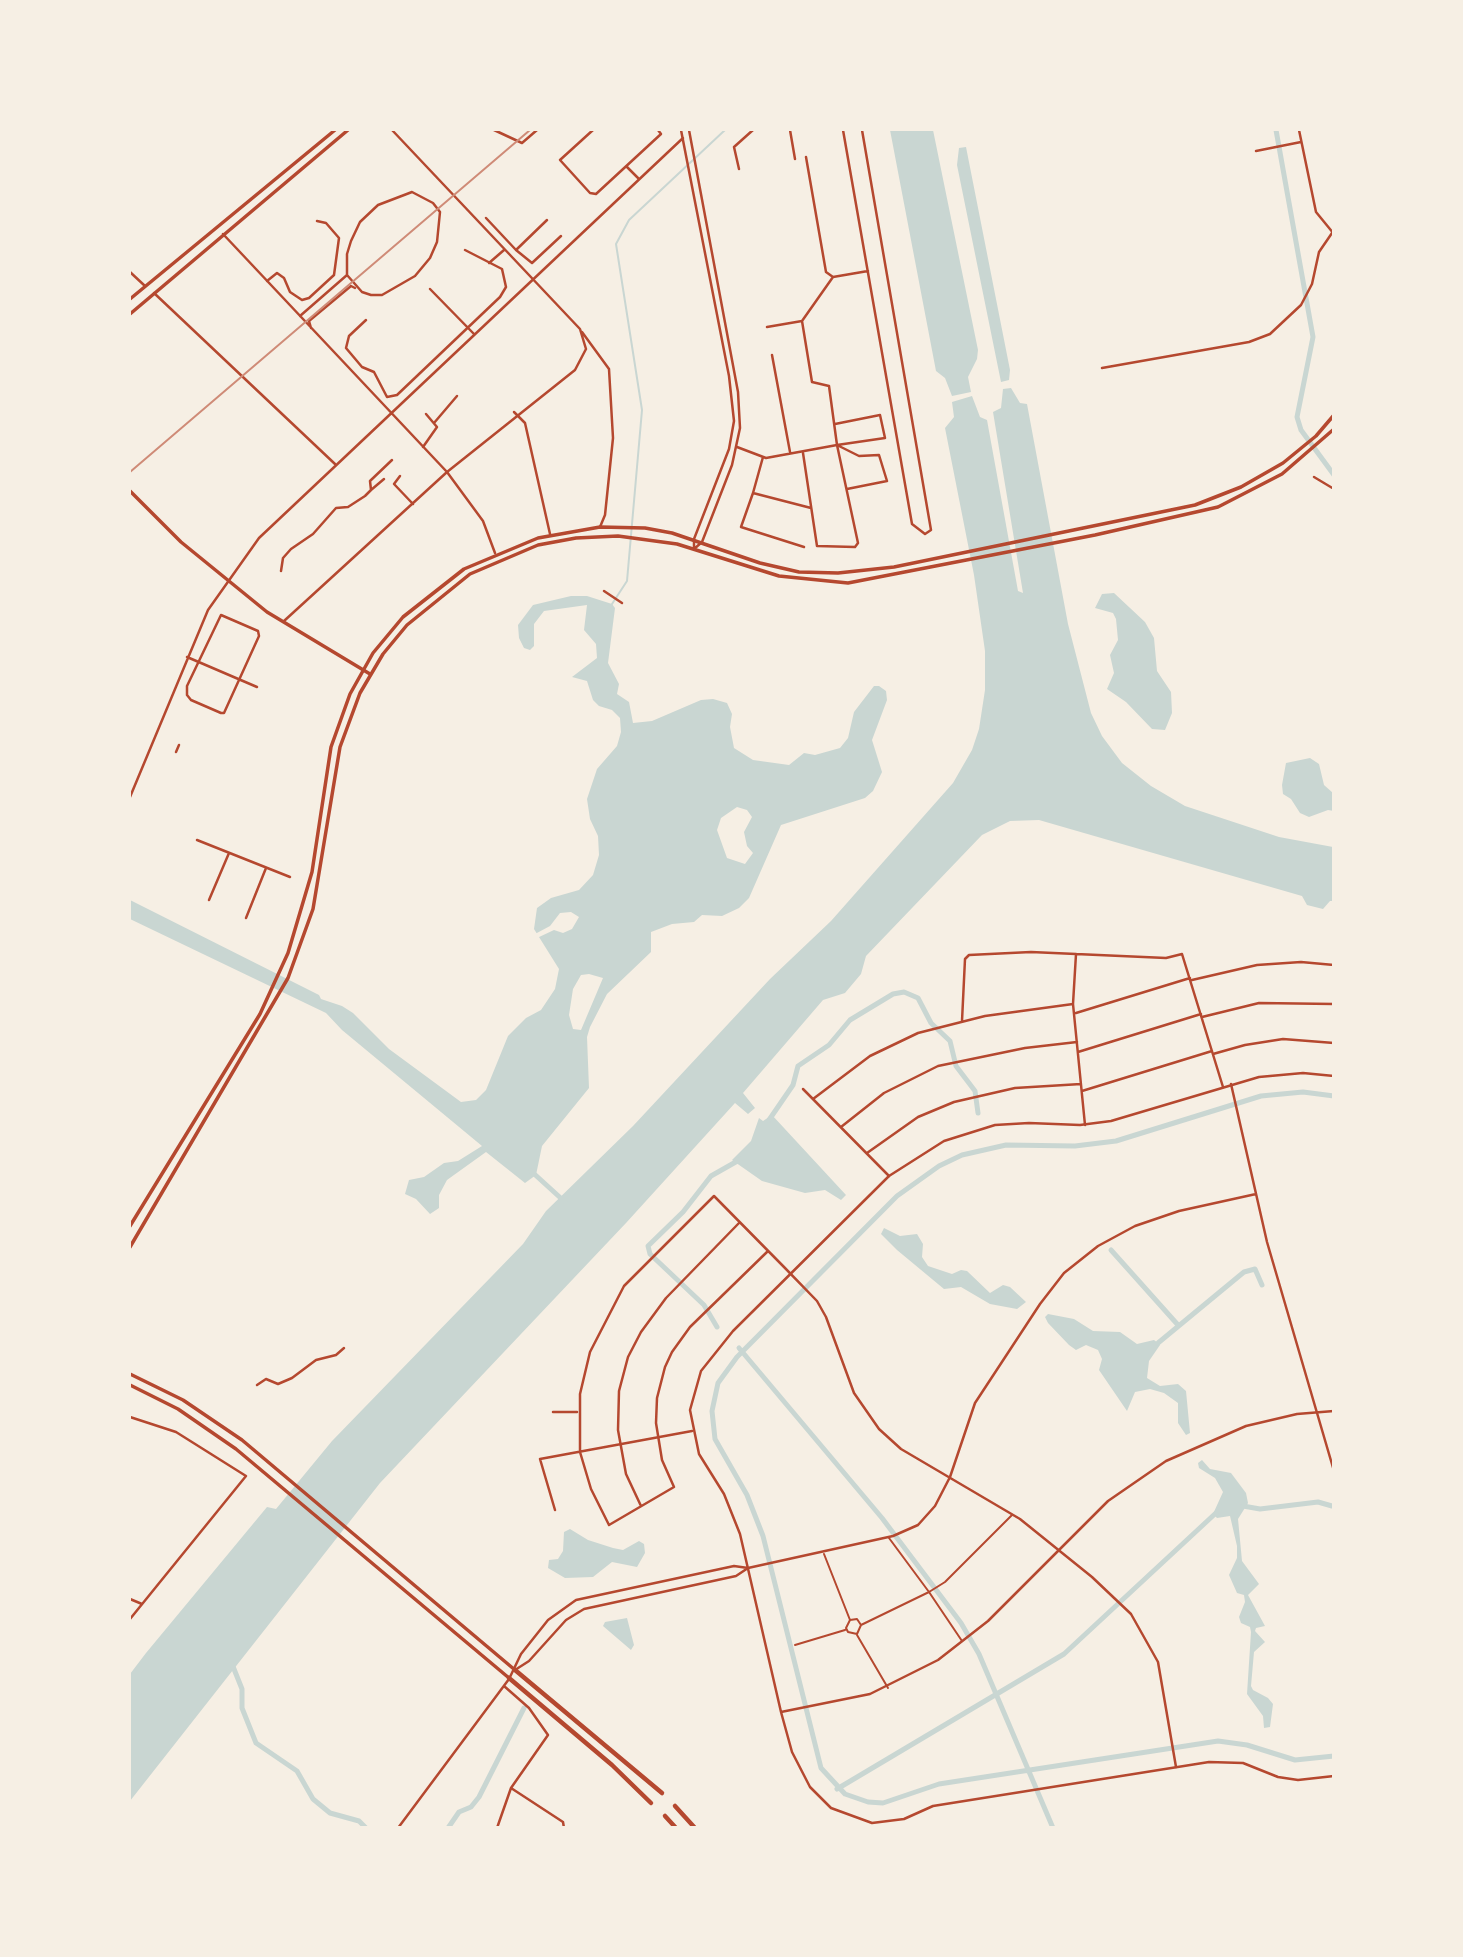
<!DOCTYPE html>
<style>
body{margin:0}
#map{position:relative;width:1463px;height:1957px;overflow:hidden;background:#f6efe4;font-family:"Noto Serif",serif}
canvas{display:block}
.frame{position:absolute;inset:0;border:131px solid #f6efe4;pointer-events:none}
</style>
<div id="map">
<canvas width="1463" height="1957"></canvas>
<div class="frame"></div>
</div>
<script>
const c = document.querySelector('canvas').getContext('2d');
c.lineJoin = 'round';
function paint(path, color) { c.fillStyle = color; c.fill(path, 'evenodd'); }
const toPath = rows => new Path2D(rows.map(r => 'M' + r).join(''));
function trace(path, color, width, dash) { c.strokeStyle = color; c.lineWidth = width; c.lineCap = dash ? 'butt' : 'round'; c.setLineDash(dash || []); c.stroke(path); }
const water = toPath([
 [890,130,933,130,978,350,977,359,968,377,971,392,952,396,945,378,936,371],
 [966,147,1010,370,1009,380,1001,382,957,165,959,148],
 [1011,388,1020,403,1027,404,1068,624,1091,713,1102,736,1122,763,1151,786,1185,806,1279,837,1333,847,1333,901,1330,901,1323,909,1307,905,1302,896,1039,820,1010,821,982,835,866,956,861,974,845,993,823,1000,743,1093,755,1108,748,1114,735,1103,626,1223,380,1483,130,1801,130,1674,146,1653,267,1507,276,1509,332,1441,523,1244,546,1211,633,1126,770,979,831,921,953,783,972,750,979,729,985,690,985,651,974,575,945,428,954,417,952,402,972,396,980,417,987,420,1018,591,1023,593,993,412,1001,408,1003,389],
 [1114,593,1145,622,1154,638,1157,671,1171,692,1172,713,1165,730,1152,729,1126,702,1107,689,1114,673,1110,655,1118,640,1116,619,1113,613,1095,608,1102,594],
 [571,596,587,596,612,604,615,608,608,663,619,684,617,694,629,702,633,723,652,721,701,700,713,699,727,703,732,714,730,727,734,748,753,760,789,765,804,753,815,755,840,748,848,738,854,712,874,686,879,686,886,691,887,700,872,740,882,772,873,791,865,798,781,825,749,898,739,908,722,916,702,915,694,922,672,924,651,932,651,952,607,994,590,1027,587,1037,589,1088,542,1146,536,1175,525,1183,486,1152,447,1180,439,1195,439,1208,430,1214,416,1199,405,1194,409,1180,424,1177,444,1163,458,1161,482,1146,342,1030,326,1013,130,919,130,900,319,995,321,999,342,1006,353,1013,389,1049,461,1102,476,1100,486,1090,508,1036,526,1018,541,1010,555,989,559,969,534,929,537,908,551,898,579,890,593,875,599,855,598,836,590,819,587,799,597,769,617,746,621,732,620,718,612,710,599,706,593,700,587,681,572,677,597,658,596,644,584,630,587,605,544,611,534,624,534,646,530,650,524,648,519,638,518,625,533,605],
 [737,807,747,810,752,817,744,832,747,846,753,853,745,864,727,858,717,830,721,818],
 [589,974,603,978,581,1030,573,1029,569,1015,573,989,581,975],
 [1310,758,1319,764,1324,785,1333,793,1334,811,1328,810,1309,817,1300,813,1291,799,1283,794,1282,785,1286,763],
 [772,1115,846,1195,841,1200,825,1190,805,1193,762,1181,732,1160,751,1141,759,1118,763,1121],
 [884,1228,900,1236,917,1234,923,1244,922,1257,928,1266,952,1274,961,1270,967,1271,990,1293,1003,1285,1010,1287,1026,1302,1017,1309,990,1304,961,1287,944,1289,897,1250,881,1234],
 [1048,1314,1074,1319,1093,1331,1120,1332,1137,1344,1154,1340,1158,1343,1160,1345,1149,1361,1147,1378,1160,1386,1178,1384,1186,1391,1190,1433,1186,1435,1178,1423,1178,1403,1164,1393,1150,1389,1135,1392,1127,1411,1099,1370,1102,1359,1098,1350,1086,1345,1076,1350,1069,1345,1048,1323,1045,1317],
 [1202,1460,1210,1469,1231,1473,1246,1493,1248,1503,1238,1519,1242,1561,1259,1584,1248,1595,1265,1626,1256,1628,1255,1631,1265,1642,1254,1652,1251,1686,1253,1690,1268,1698,1273,1704,1270,1727,1264,1728,1263,1716,1247,1694,1251,1632,1250,1627,1241,1623,1239,1617,1245,1602,1244,1595,1237,1593,1229,1575,1237,1558,1237,1546,1230,1516,1217,1518,1213,1514,1223,1492,1215,1478,1199,1468,1198,1463],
 [570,1529,588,1540,613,1548,623,1550,639,1541,644,1544,645,1553,637,1567,612,1562,593,1577,565,1578,548,1568,549,1560,558,1559,563,1551,564,1532],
 [627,1618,634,1645,631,1650,603,1626,605,1622]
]);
const pier = toPath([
 [571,912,579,917,572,929,563,933,554,930,537,938,535,934,550,926,560,913]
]);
const stream = toPath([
 [612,604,627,581,642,410,616,244,629,220,725,130]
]);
const canal = toPath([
 [1276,130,1313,337,1297,417,1301,430,1334,475],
 [1334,1096,1303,1092,1261,1096,1116,1141,1075,1146,1006,1145,962,1155,939,1166,897,1196,737,1357,718,1383,712,1411,715,1439,747,1495,763,1536,821,1768,845,1794,868,1802,883,1803,939,1784,1218,1741,1247,1745,1295,1760,1334,1756],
 [769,1120,793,1085,798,1066,829,1045,850,1020,893,994,904,992,918,998,931,1023,950,1041,956,1066,975,1091,978,1113],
 [531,1171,565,1202],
 [1111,1250,1178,1325],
 [717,1327,704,1305,650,1254,648,1246,683,1212,711,1176,741,1159],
 [1158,1343,1244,1272,1255,1269,1262,1285],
 [739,1348,882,1518,961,1623,979,1654,1053,1828],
 [1243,1506,1260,1509,1318,1502,1332,1506],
 [232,1664,242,1689,242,1708,256,1743,297,1771,313,1799,330,1813,359,1821,366,1828],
 [837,1789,1064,1654,1217,1512],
 [448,1828,459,1812,471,1807,479,1797,524,1708]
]);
const pedestrian = toPath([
 [824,1554,850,1620,846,1628,848,1632,857,1634,861,1625,857,1619,850,1620],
 [861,1625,929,1592,889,1538],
 [857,1635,888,1688],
 [962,1641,929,1592,945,1582,1012,1515],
 [795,1645,845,1630]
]);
const minor = toPath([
 [494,130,522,143,537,130],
 [593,130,560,160,590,193,596,194,661,134,658,130],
 [790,130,795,159],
 [843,130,912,524,925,534,931,530,862,130],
 [1299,130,1316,212,1334,234],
 [1256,151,1301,142],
 [806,157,826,272,833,277],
 [627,167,639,179],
 [739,169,734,147,753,130],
 [486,218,516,250,547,220],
 [223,234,447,472,483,521,495,553],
 [516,250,532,263,561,236],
 [489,263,504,250],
 [130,272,145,286],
 [267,281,277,273,284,278,290,292,302,300,309,298,334,275,339,238,326,223,317,221],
 [430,289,474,334],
 [154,293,335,464],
 [300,316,347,275,347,254,351,241,360,222,378,205,412,192,433,203,440,212,437,242,430,258,415,276,382,295,371,295,362,292,347,275],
 [366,320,349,336,346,348,362,367,374,372,387,397,397,395,500,297,506,287,502,269,465,250],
 [767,327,802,321,833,277,868,271],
 [311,328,309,321,351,286,355,288],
 [582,332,609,369,613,438,605,515,600,527],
 [772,355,790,452],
 [1102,368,1249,342,1270,334,1301,305,1312,284,1319,252,1332,233],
 [514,412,525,423,550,534],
 [434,423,457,396],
 [835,424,880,415,885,438,837,445],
 [837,445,859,456,879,455,887,481,847,489],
 [423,447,437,427,426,414],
 [737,447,766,458,837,445,829,386,812,382,802,321],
 [803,453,817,546,855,547,858,543,837,445],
 [763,457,753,493,811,508],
 [400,476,394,484,413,504],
 [1314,477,1334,489],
 [371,490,384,479],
 [753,493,741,527,804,547],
 [281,571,283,558,291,549,313,534,336,508,348,507,365,496,371,490,370,481,392,460],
 [604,591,622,603],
 [221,615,258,631,259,636,224,713,221,713,191,700,187,695,187,686,221,615],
 [284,621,447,472,575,370,586,349,580,329,392,130],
 [187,657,257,687],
 [176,752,179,745],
 [130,797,208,610,259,538,683,138],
 [197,840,290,877],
 [209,900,229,853],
 [246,918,266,868],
 [1076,954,1073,1004,1085,1125],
 [1192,980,1257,965,1301,962,1334,965],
 [1076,1013,1190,978],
 [1202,1017,1259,1003,1334,1004],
 [962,1021,965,959,969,955,1031,952,1166,958,1182,954,1223,1087],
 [1078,1052,1201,1014],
 [1213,1054,1245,1045,1283,1039,1334,1043],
 [1231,1084,1267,1242,1334,1471],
 [803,1089,889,1176],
 [1082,1091,1212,1051],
 [813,1099,870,1056,918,1033,985,1016,1073,1004],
 [841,1127,884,1093,938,1066,1025,1048,1077,1042],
 [867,1153,918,1117,954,1102,1015,1088,1081,1084],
 [768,1251,690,1327,672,1352,665,1367,657,1398,656,1423,662,1460,674,1487,609,1525,591,1489,580,1452,580,1394,590,1352,624,1286,714,1196,784,1267,817,1301,826,1317,854,1393,879,1429,901,1449,1020,1519,1092,1577,1131,1614,1158,1662,1176,1767],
 [257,1385,266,1379,278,1384,292,1378,316,1360,336,1355,344,1348],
 [553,1412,577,1412],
 [130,1417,176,1432,246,1476,130,1619],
 [641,1506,626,1474,618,1430,619,1391,628,1357,641,1332,666,1298,739,1223],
 [555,1510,540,1459,692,1431],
 [748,1568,893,1536,918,1525,935,1506,950,1477,975,1403,1040,1304,1064,1273,1098,1246,1135,1226,1179,1211,1256,1194],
 [130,1599,142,1604],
 [511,1788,563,1822,564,1828],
 [398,1828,509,1679],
 [497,1828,511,1788,548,1735,529,1708,504,1686]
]);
const tertiary = toPath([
 [681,130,729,376,734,421,729,449,694,539,694,548],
 [689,130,738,392,740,428,732,465,702,542,694,549],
 [1334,1076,1303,1073,1259,1077,1111,1121,1080,1125,1029,1123,995,1125,944,1141,889,1176,733,1331,701,1371,690,1410,699,1454,724,1494,740,1534,781,1712,870,1694,938,1660,988,1621,1108,1501,1166,1461,1246,1426,1297,1414,1334,1411],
 [515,1670,529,1661,566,1620,584,1609,736,1576,748,1568],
 [510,1677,521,1654,548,1620,576,1600,734,1566,748,1568],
 [781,1712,792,1752,810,1787,831,1808,872,1823,904,1819,933,1806,1209,1762,1243,1763,1278,1777,1298,1780,1334,1776]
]);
const secondary = toPath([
 [130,491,181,542,267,612,370,674]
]);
const primary = toPath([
 [130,1226,260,1014,288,953,312,872,331,747,350,694,373,653,403,617,464,569,538,538,600,527,645,528,672,533,760,563,799,572,838,573,894,567,1195,505,1241,487,1283,463,1316,436,1334,415],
 [130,1247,288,978,313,909,340,747,360,693,383,654,407,625,470,574,538,545,576,538,618,536,677,544,779,576,848,583,1095,535,1218,507,1282,474,1334,429],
 [130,1374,183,1400,242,1440,515,1670],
 [130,1385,178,1409,236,1449,509,1678]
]);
const trunk = toPath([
 [130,299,335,130],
 [130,314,348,130]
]);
const motorway = toPath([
 [515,1670,662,1793],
 [509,1678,612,1765,651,1803],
 [675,1806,695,1828],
 [665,1816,676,1828]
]);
const rail = toPath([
 [130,472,530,130]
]);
paint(water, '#c9d6d2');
paint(pier, '#f6efe4');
trace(stream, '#c9d6d2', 2);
trace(canal, '#c9d6d2', 5);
trace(pedestrian, '#b5482f', 2);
trace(minor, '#b5482f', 2.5);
trace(tertiary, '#b5482f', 2.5);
trace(secondary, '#b5482f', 3.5);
trace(primary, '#b5482f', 3.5);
trace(trunk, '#b5482f', 3.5);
trace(motorway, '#b5482f', 4.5);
trace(rail, '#cf8b77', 2);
</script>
